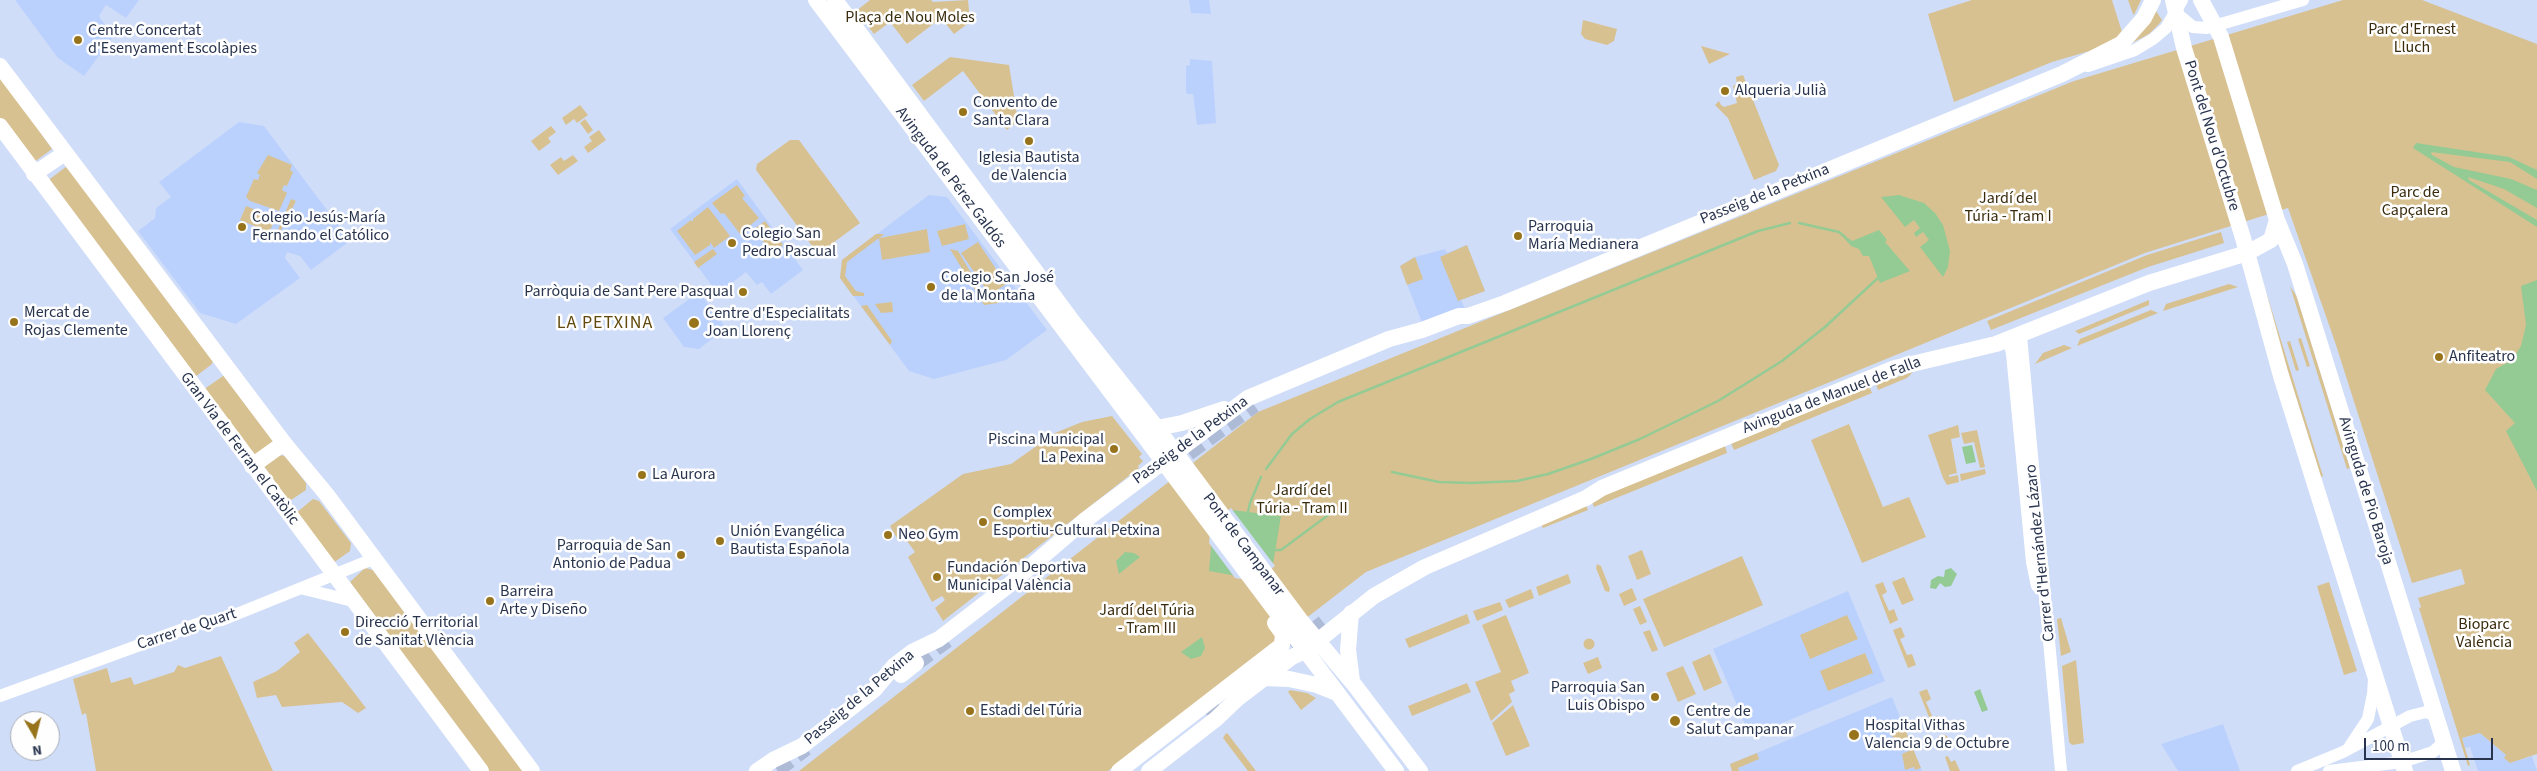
<!DOCTYPE html>
<meta charset="utf-8">
<style>
body{margin:0}
#map{position:relative;width:2537px;height:771px;overflow:hidden;background:#d0ddf8;font-family:"Source Sans 3",sans-serif}
canvas{display:block}
.north{position:absolute;left:10px;top:711px;width:50px;height:50px;box-sizing:border-box;background:#fefefe;border:1px solid #a8adb8;border-radius:50%;rotate:172deg;font-size:14px;font-weight:700;line-height:20px;text-align:center;color:#28344e}
.north::after{content:'';display:block;margin:auto;width:18px;height:22px;background:#97731c;clip-path:polygon(50% 0,100% 100%,50% 72%,0 100%)}
.scale{position:absolute;left:2364px;top:738px;width:129px;height:22px;box-sizing:border-box;border:2px solid #28344e;border-top:0;padding-left:6px;font-size:15px;line-height:18px;white-space:nowrap;color:#28344e;-webkit-text-stroke:4px #fefefe;paint-order:stroke}
</style>
<div id="map">
<canvas width="2537" height="771"></canvas>
<div class="north">N</div>
<div class="scale">100 m</div>
</div>
<script>
const c = document.querySelector('canvas').getContext('2d');
c.lineJoin = 'round';
function paint(path, color) { c.fillStyle = color; c.fill(path, 'evenodd'); }
const toPath = rows => new Path2D(rows.map(r => 'M' + r).join(''));
function trace(path, color, width, dash) { c.strokeStyle = color; c.lineWidth = width; c.lineCap = dash ? 'butt' : 'round'; c.setLineDash(dash || []); c.stroke(path); }
function drawText(font, color, halo, rows, align = 'center') {
  c.font = font + ' "Source Sans 3",sans-serif'; c.lineWidth = 5; c.setLineDash([]); c.textBaseline = 'middle'; c.strokeStyle = halo; c.fillStyle = color; for (const [text, x, y, turn = 0] of rows) {
    c.save(); c.translate(x, y); c.rotate((+turn || 0) * Math.PI / 180); c.textAlign = isNaN(turn) ? turn : align; if (halo) c.strokeText(text, 0, 0); c.fillText(text, 0, 0); c.restore();
  }
}
const built = toPath([
 [15,0,139,0,126,18,106,5,99,16,113,37,84,76,58,58],
 [1189,0,1209,0,1211,14,1191,13],
 [1190,59,1212,61,1216,123,1197,125,1193,94,1187,94,1186,91,1186,66,1190,65],
 [239,122,264,126,348,238,347,243,311,270,300,256,287,252,285,258,300,278,236,324,200,313,138,231,155,218,156,208,171,197,159,182],
 [737,179,803,270,771,294,762,282,757,285,746,272,718,294,670,229],
 [929,195,947,197,1047,330,1006,360,934,379,909,371,840,278,842,260],
 [1467,245,1485,291,1461,300,1466,311,1424,328,1400,266,1415,257,1445,249,1447,253],
 [699,292,726,328,699,349,684,347,663,318],
 [1848,591,1885,681,1750,736,1713,649],
 [1892,697,1922,771,1732,771,1730,764],
 [2223,724,2240,771,2178,771,2161,744],
 [2480,733,2506,755,2510,763,2532,756,2537,771,2478,771,2470,747,2465,748,2462,738]
]);
const green = toPath([
 [870,0,931,0,933,2,968,0,970,22,954,34,941,18,907,44,890,22,874,34,856,11],
 [1972,0,2112,0,2122,32,2117,38,2093,50,2052,62,1954,102,1928,14],
 [2128,0,2141,0,2134,15,2133,14],
 [2343,0,2422,0,2537,44,2537,754,2510,763,2504,758,2506,755,2480,733,2462,738,2470,765,2468,766,2419,608,2421,607,2418,598,2465,584,2461,569,2412,583,2335,342,2288,208,2145,253,1366,572,1108,771,799,771,1258,412,2074,81],
 [2156,11,2162,20,2159,24,2149,34,2132,43],
 [1583,20,1617,29,1614,41,1607,45,1585,39,1581,34],
 [1701,46,1730,54,1709,64],
 [950,57,1009,65,1018,121,1007,130,963,71,924,101,912,85],
 [0,75,52,149,33,163,0,121],
 [1743,75,1779,165,1776,171,1754,180,1728,118,1715,105,1719,101,1721,105,1724,107,1737,103,1733,86,1737,84,1736,77],
 [580,105,588,115,577,123,574,119,566,125,562,118],
 [585,119,593,130,588,134,580,123],
 [551,126,556,132,548,138,551,142,539,151,531,141],
 [599,130,606,140,588,153,584,147,592,141,589,137],
 [790,140,799,140,860,223,818,254,756,170,757,164],
 [268,155,292,165,290,170,293,172,287,186,284,185,282,190,287,193,279,211,250,201,246,197,254,179,258,180,260,175,257,173],
 [573,155,578,161,558,175,550,165,561,157,564,161],
 [67,166,213,360,212,364,195,377,46,182],
 [737,185,745,196,742,198,759,218,740,234,724,213,721,214,712,203],
 [291,199,296,201,279,234,275,237],
 [246,206,276,218,269,232,240,220],
 [708,207,730,236,714,248,710,242,710,245,695,255,677,231,691,220,693,222,693,219],
 [765,221,783,245,772,253,754,229],
 [965,224,969,239,942,246,937,231],
 [927,229,930,252,882,260,879,238,847,262,845,276,856,291,864,293,864,296,853,296,840,278,842,260,876,234,884,234,880,238],
 [2221,232,2224,243,2148,267,1991,330,1987,321,2147,255],
 [978,242,1006,284,990,295,961,253],
 [1467,245,1485,291,1458,301,1440,257],
 [713,249,717,254,698,268,694,262],
 [950,249,958,251,986,298,996,299,999,303,984,305],
 [1415,257,1423,279,1407,285,1400,266],
 [2229,284,2238,287,2163,311,2166,304],
 [2290,286,2297,297,2350,468,2347,469],
 [1015,294,1020,301,1003,302,1004,298],
 [2267,295,2323,476,2321,477,2267,305],
 [2149,300,2149,305,2079,334,2075,331],
 [892,302,893,312,881,313,875,304],
 [867,305,892,341,890,345,861,306],
 [2151,310,2158,313,2077,346,2080,339],
 [2301,338,2310,366,2307,367,2298,339],
 [2290,341,2299,370,2296,371,2287,342],
 [2064,345,2072,348,2035,364,2043,353],
 [1913,372,1907,378,1878,390,1876,384],
 [223,376,226,376,273,438,273,443,255,455,203,390],
 [1869,386,1872,393,1734,450,1731,443],
 [1112,416,1142,454,1139,457,1143,461,1138,466,1139,468,943,621,935,608,945,600,942,596,932,602,908,557,915,552,904,537,898,540,890,526,963,474,1011,464,1055,433,1082,422],
 [1849,424,1883,507,1909,497,1926,537,1862,563,1811,440],
 [1958,425,1960,437,1951,439,1957,473,1949,475,1949,477,1958,475,1959,482,1947,485,1943,478,1928,435],
 [1977,430,1985,467,1980,468,1974,442,1964,444,1961,433],
 [1725,446,1727,453,1594,507,1591,500],
 [279,455,285,456,306,483,306,490,291,500,288,501,264,466],
 [1985,469,1986,474,1961,481,1960,474],
 [313,499,319,501,351,543,350,551,336,561,333,562,296,513],
 [1585,503,1588,510,1543,528,1540,522],
 [1642,550,1651,574,1637,580,1628,556],
 [1742,556,1763,605,1664,647,1643,599],
 [1597,564,1601,566,1610,589,1609,592,1605,591,1596,568],
 [365,568,373,570,524,771,489,771,350,582],
 [1568,574,1571,583,1539,596,1536,587],
 [1904,577,1914,600,1902,605,1892,582],
 [1883,582,1887,592,1882,595,1889,611,1894,609,1898,620,1890,624,1875,585],
 [2329,582,2357,671,2344,675,2317,586],
 [1632,588,1637,600,1624,606,1619,594],
 [1531,589,1534,598,1509,608,1505,600],
 [1500,602,1503,610,1477,621,1473,611],
 [1640,606,1647,622,1640,625,1633,609],
 [1467,614,1470,623,1409,648,1405,639],
 [1506,615,1529,673,1511,681,1515,691,1509,694,1512,702,1491,721,1475,682,1501,672,1482,625],
 [1847,615,1858,639,1810,659,1800,635],
 [2061,618,2071,652,2061,656,2057,619],
 [1901,627,1905,637,1900,639,1907,655,1912,654,1916,665,1908,668,1893,630],
 [1650,630,1658,650,1652,652,1643,632],
 [308,633,336,669,366,708,358,713,342,702,282,707,276,695,257,698,253,682,277,671,300,652,294,643],
 '1583.5 644a5.5 5.5 0 1 1 11 0a5.5 5.5 0 1 1-11 0Z',
 [1865,653,1873,673,1828,691,1820,671],
 [1710,654,1722,683,1704,691,1692,662],
 [221,656,273,771,96,771,86,713,82,715,73,679,107,668,111,683,131,677,134,685,174,672,178,665,185,668],
 [1598,657,1602,668,1588,674,1583,663],
 [2076,660,2084,743,2072,745,2069,742,2062,666],
 [1683,666,1696,694,1678,702,1666,673],
 [1467,683,1471,692,1412,716,1408,706],
 [1927,689,1931,699,1926,702,1933,718,1938,716,1942,727,1934,730,1919,692],
 [1290,690,1307,693,1316,698,1301,710,1288,692],
 [1513,705,1530,746,1506,756,1492,723],
 [1902,723,1910,741,1899,745,1889,732,1898,728,1897,725],
 [1226,733,1228,734,1256,771,1248,771,1223,738],
 '1937.5 740a5.5 5.5 0 1 1 11 0a5.5 5.5 0 1 1-11 0Z',
 [1913,749,1921,768,1915,770,1914,767,1905,770,1902,754],
 [1757,753,1759,759,1738,768,1739,771,1732,771,1730,764],
 [1948,756,1951,762,1955,760,1960,771,1950,771,1945,757]
]);
const water = toPath([
 [2416,143,2509,157,2537,170,2537,179,2510,162,2431,152,2432,155,2454,167,2511,179,2537,190,2537,208,2504,189,2468,177,2469,180,2537,220,2537,227,2413,148],
 [1899,195,1924,203,1935,213,1943,225,1950,251,1948,267,1943,277,1920,247,1929,240,1923,232,1916,237,1914,233,1920,228,1914,220,1905,227,1881,197],
 [1879,230,1887,240,1885,242,1910,271,1880,283,1869,256,1863,256,1859,249,1851,246,1845,239,1848,238,1852,241],
 [2537,280,2537,491,2506,431,2515,423,2485,390,2496,369,2512,360,2521,346,2526,325,2521,286],
 [1972,445,1976,462,1966,464,1962,447],
 [1232,510,1281,516,1273,564,1253,579,1209,571,1213,524],
 [1125,552,1134,553,1140,557,1119,574,1116,561],
 [1951,568,1957,574,1951,586,1945,587,1940,583,1936,589,1930,588,1931,580,1938,576,1944,577,1945,570],
 [1202,637,1205,648,1201,656,1191,659,1181,652],
 [1980,689,1988,710,1982,712,1974,692]
]);
const pier = toPath([
 [1231,508,1275,566,1254,581,1235,578,1209,543,1211,523]
]);
const stream = toPath([
 [1799,223,1839,232,1846,238],
 [1266,469,1292,434,1310,419,1338,402,1758,231,1790,223],
 [1392,472,1439,482,1471,483,1517,481,1548,474,1591,459,1640,439,1718,401,1782,361,1825,327,1879,277],
 [1248,512,1250,503,1261,477],
 [1276,550,1281,550,1335,510]
]);
const majorTunnel = toPath([
 [1169,467,1254,405],
 [1273,662,1330,618],
 [916,663,947,640],
 [1206,714,1241,687],
 [777,770,806,748]
]);
const minor = toPath([
 [2176,13,2193,27,2207,28,2303,0],
 [2088,66,2135,50,2153,39,2166,28,2182,0],
 [2021,336,2061,771],
 [2009,340,2012,354,2032,562,2037,586],
 [304,589,353,601],
 [0,696,200,623,222,620,373,559],
 [2350,746,2368,719,2373,694,2374,679],
 [2297,771,2343,752,2410,716,2426,712,2435,715],
 [2329,771,2402,762,2433,752,2444,742]
]);
const major = toPath([
 [816,0,1396,771],
 [835,0,1073,322,1157,428,1301,621,1353,683,1420,771],
 [2173,0,2184,48,2243,238,2281,376,2405,771],
 [2201,0,2221,37,2277,220,2295,264,2453,771],
 [0,66,284,443,327,495,532,771],
 [0,126,481,771],
 [34,174,65,153],
 [1157,428,1182,423,1224,409],
 [252,466,284,443],
 [1351,613,1348,650,1352,681],
 [901,675,916,663],
 [1264,678,1289,679,1317,685,1337,693],
 [757,771,773,760,802,746,874,690,895,665,912,652,939,639,1009,585,1084,521,1248,398,1389,339,1422,330,1459,316,1468,316,1505,303,2062,74,2121,44,2144,18,2153,0],
 [1119,771,1282,645,1283,634,1275,623],
 [1149,771,1216,719,1237,699,1292,657,1305,651,1374,596,1425,567,1586,498,1602,488,1895,368,1996,344,2149,283,2247,253,2271,240,2277,220]
]);
const markers = [
 [78,40,5,"#97731c"],
 [1725,91,5,"#97731c"],
 [963,112,5,"#97731c"],
 [1029,141,5,"#97731c"],
 [242,227,5,"#97731c"],
 [1518,236,5,"#97731c"],
 [732,243,5,"#97731c"],
 [931,287,5,"#97731c"],
 [743,292,5,"#97731c"],
 [14,322,5,"#97731c"],
 [694,323,6,"#97731c"],
 [2439,357,5,"#97731c"],
 [1114,449,5,"#97731c"],
 [642,475,5,"#97731c"],
 [983,522,5,"#97731c"],
 [888,535,5,"#97731c"],
 [720,541,5,"#97731c"],
 [681,555,5,"#97731c"],
 [937,577,5,"#97731c"],
 [490,601,5,"#97731c"],
 [345,632,5,"#97731c"],
 [1655,697,5,"#97731c"],
 [970,711,5,"#97731c"],
 [1675,721,6,"#97731c"],
 [1854,735,6,"#97731c"]
];
const parkNames = [
 ["Plaça de Nou Moles",910,18],
 ["Parc d'Ernest",2412,30],
 ["Lluch",2412,48],
 ["Parc de",2415,193],
 ["Capçalera",2415,211],
 ["Jardí del",2008,199],
 ["Túria - Tram I",2008,217],
 ["Jardí del",1302,491],
 ["Túria - Tram II",1302,509],
 ["Jardí del Túria",1147,611],
 ["- Tram III",1147,629],
 ["Bioparc",2484,625],
 ["València",2484,643]
];
const poiNames = [
 ["Centre Concertat",88,31],
 ["d'Esenyament Escolàpies",88,49],
 ["Alqueria Julià",1735,91],
 ["Convento de",973,103],
 ["Santa Clara",973,121],
 ["Iglesia Bautista",1029,158,"center"],
 ["de Valencia",1029,176,"center"],
 ["Colegio Jesús-María",252,218],
 ["Fernando el Católico",252,236],
 ["Parroquia",1528,227],
 ["María Medianera",1528,245],
 ["Colegio San",742,234],
 ["Pedro Pascual",742,252],
 ["Colegio San José",941,278],
 ["de la Montaña",941,296],
 ["Parròquia de Sant Pere Pasqual",733,292,"right"],
 ["Mercat de",24,313],
 ["Rojas Clemente",24,331],
 ["Centre d'Especialitats",705,314],
 ["Joan Llorenç",705,332],
 ["Anfiteatro",2449,357],
 ["Piscina Municipal",1104,440,"right"],
 ["La Pexina",1104,458,"right"],
 ["La Aurora",652,475],
 ["Complex",993,513],
 ["Esportiu-Cultural Petxina",993,531],
 ["Unión Evangélica",730,532],
 ["Bautista Española",730,550],
 ["Neo Gym",898,535],
 ["Parroquia de San",671,546,"right"],
 ["Antonio de Padua",671,564,"right"],
 ["Fundación Deportiva",947,568],
 ["Municipal València",947,586],
 ["Barreira",500,592],
 ["Arte y Diseño",500,610],
 ["Direcció Territorial",355,623],
 ["de Sanitat Vlència",355,641],
 ["Parroquia San",1645,688,"right"],
 ["Luis Obispo",1645,706,"right"],
 ["Estadi del Túria",980,711],
 ["Centre de",1686,712],
 ["Salut Campanar",1686,730],
 ["Hospital Vithas",1865,726],
 ["Valencia 9 de Octubre",1865,744]
];
const streetNames = [
 ["Pont del Nou d'Octubre",2211,136,73],
 ["Avinguda de Pérez Galdós",950,178,53],
 ["Passeig de la Petxina",1765,195,-22],
 ["Avinguda de Manuel de Falla",1832,396,-21],
 ["Passeig de la Petxina",1191,441,-36],
 ["Gran Via de Ferran el Catòlic",239,449,53],
 ["Avinguda de Pio Baroja",2365,491,73],
 ["Pont de Campanar",1243,545,53],
 ["Carrer d'Hernández Lázaro",2041,553,-96],
 ["Carrer de Quart",187,630,-18],
 ["Passeig de la Petxina",860,698,-40]
];
const neighbourhoodNames = [
 ["LA PETXINA",605,324]
];
paint(built, '#bbd1fd');
paint(green, '#d8c191');
paint(water, '#94ca94');
paint(pier, '#d0ddf8');
trace(stream, '#94ca94', 2.5);
trace(majorTunnel, '#aebbd6', 16, [16, 8]);
trace(minor, '#fff', 12);
trace(major, '#fff', 16);
for (const [x, y, r, color] of markers) { const dot = new Path2D(); dot.arc(x, y, r, 0, 2 * Math.PI); c.fillStyle = color; c.fill(dot); trace(dot, '#fefefe', 2); }
drawText('16px', '#392b0c', '#fefefe', parkNames);
drawText('16px', '#28344e', '#fefefe', poiNames, 'left');
drawText('16px', '#28344e', '#fefefe', streetNames);
c.letterSpacing = '1px';
drawText('18px', '#62490d', '#fefefe', neighbourhoodNames);
c.letterSpacing = '0px';
</script>
